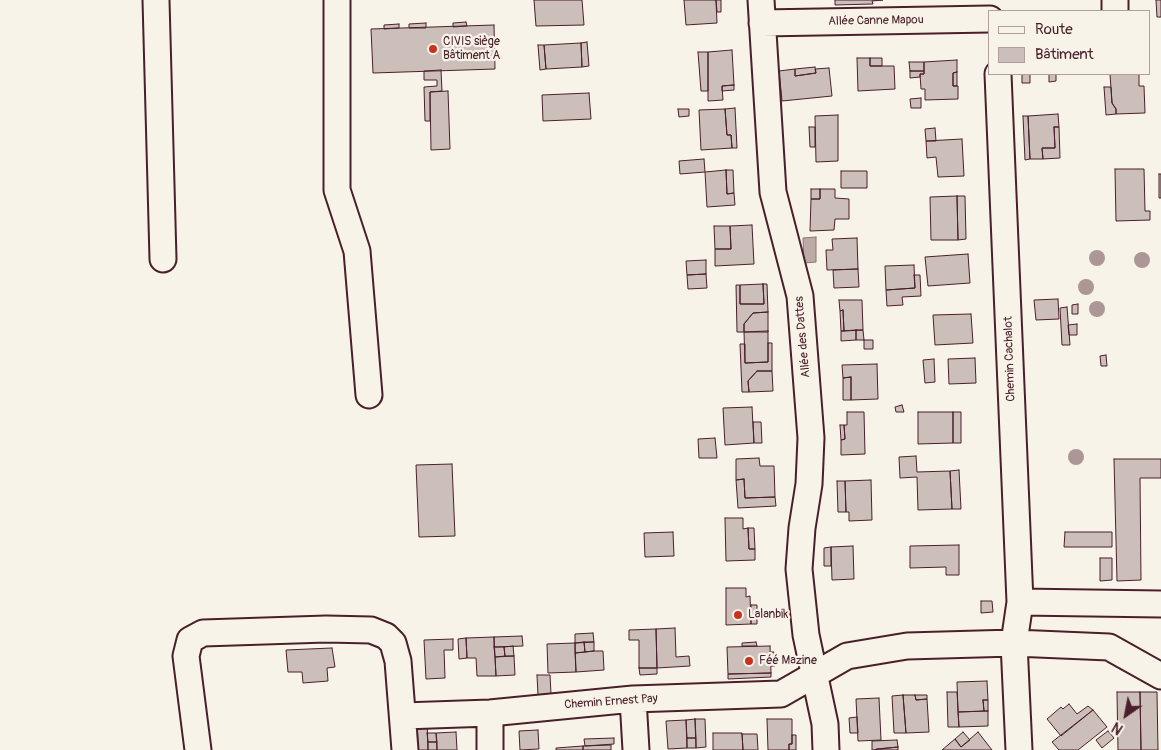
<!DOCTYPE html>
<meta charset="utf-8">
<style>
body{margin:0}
#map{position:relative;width:1161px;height:750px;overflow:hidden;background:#f7f3e8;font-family:Pangolin,sans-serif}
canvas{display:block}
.legend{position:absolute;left:988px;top:10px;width:162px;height:65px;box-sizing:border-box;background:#f7f3e8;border:1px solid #b29e9c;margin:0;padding:6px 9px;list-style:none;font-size:15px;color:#4a1f2b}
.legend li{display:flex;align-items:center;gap:10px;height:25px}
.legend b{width:25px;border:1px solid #b29e9c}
.north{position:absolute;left:1101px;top:690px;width:50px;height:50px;-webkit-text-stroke:4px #f7f3e8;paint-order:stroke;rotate:213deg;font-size:14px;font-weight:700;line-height:20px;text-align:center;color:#4a1f2b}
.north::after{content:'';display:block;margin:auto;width:18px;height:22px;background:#4a1f2b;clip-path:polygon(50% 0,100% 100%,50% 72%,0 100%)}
</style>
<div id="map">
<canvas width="1161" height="750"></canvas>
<ul class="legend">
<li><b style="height:6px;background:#f7f3e8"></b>Route</li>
<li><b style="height:14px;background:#ccbfb9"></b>Bâtiment</li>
</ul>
<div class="north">N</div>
</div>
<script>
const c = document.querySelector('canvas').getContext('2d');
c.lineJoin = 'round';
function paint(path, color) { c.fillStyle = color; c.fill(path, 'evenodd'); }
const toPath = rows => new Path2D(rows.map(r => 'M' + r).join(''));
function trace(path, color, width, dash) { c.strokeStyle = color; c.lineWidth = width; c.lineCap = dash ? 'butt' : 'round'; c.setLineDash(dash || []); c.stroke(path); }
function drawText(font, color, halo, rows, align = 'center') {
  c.font = font + ' Pangolin,sans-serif'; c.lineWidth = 4.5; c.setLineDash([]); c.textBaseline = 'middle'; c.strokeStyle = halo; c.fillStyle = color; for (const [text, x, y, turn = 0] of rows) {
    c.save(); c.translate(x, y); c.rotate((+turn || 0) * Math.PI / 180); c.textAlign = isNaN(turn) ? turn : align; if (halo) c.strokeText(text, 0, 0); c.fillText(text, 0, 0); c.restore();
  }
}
const water = toPath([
 [816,237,816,262,804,263,803,238,816,237]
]);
const building = toPath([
 [534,0,582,0,584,25,536,26,534,0],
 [684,0,716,0,717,23,686,25,684,0],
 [716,0,721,0,721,12,717,12,716,0],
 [835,0,883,0,872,1,873,4,835,5,835,0],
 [1156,0,1161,0,1161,17,1157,17,1156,0],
 [466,22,467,26,453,27,453,23,466,22],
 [426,23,426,28,409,28,409,24,426,23],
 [399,24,399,28,384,29,384,25,399,24],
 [494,25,495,69,373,73,371,29,494,25],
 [587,42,589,66,582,67,581,43,587,42],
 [581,43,582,67,546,69,544,45,581,43],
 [538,45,544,45,546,69,540,70,538,45],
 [732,50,734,85,722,86,723,100,708,101,708,52,732,50],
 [698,52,708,52,708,91,701,91,698,52],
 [857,58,870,58,870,66,894,66,895,89,858,91,857,58],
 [870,58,882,58,882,66,870,66,870,58],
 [957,60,957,72,953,73,953,86,958,86,958,99,925,100,925,89,921,89,920,74,924,74,924,62,957,60],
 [909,62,924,62,924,71,910,71,909,62],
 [815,67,816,73,795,76,795,69,815,67],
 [829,68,832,96,782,101,779,71,795,69,795,76,816,73,815,69,829,68],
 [441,70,442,91,430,92,430,121,425,121,424,87,437,86,437,80,424,80,424,71,441,70],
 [910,71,924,71,924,74,920,74,920,77,910,78,910,71],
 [957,72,957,86,953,86,953,73,957,72],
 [1022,74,1030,74,1030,83,1022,83,1022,74],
 [1049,74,1056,74,1056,81,1049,82,1049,74],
 [1110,74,1139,74,1139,86,1144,86,1145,113,1116,114,1116,109,1112,103,1110,74],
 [734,85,734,90,722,91,722,86,734,85],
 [1104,87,1111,87,1112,103,1116,109,1116,114,1106,115,1104,87],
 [448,91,450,149,431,150,430,92,448,91],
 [589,93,591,119,543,121,542,95,589,93],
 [921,98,921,108,911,108,910,99,921,98],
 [735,108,737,148,732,148,731,135,727,135,725,109,735,108],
 [678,109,689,109,689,116,679,117,678,109],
 [725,109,727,135,731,135,732,148,701,150,699,110,725,109],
 [1058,114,1059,127,1054,127,1055,148,1042,148,1043,159,1030,159,1028,116,1058,114],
 [838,115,838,161,816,162,815,116,838,115],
 [1023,116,1028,116,1030,159,1025,160,1023,116],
 [809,127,815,127,815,147,810,147,809,127],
 [1054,127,1059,127,1060,158,1043,159,1042,148,1055,148,1054,127],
 [935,128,936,141,926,141,925,129,935,128],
 [962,139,964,176,938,177,936,157,927,158,926,141,962,139],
 [704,159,705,172,680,174,679,161,704,159],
 [1115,169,1144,169,1145,211,1150,211,1150,220,1116,221,1115,169],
 [726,170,727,194,734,193,735,205,707,207,705,172,726,170],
 [726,170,733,170,734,193,727,194,726,170],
 [841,171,867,171,867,188,841,188,841,171],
 [1159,174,1161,174,1161,198,1159,198,1159,174],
 [811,189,820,189,820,199,811,199,811,189],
 [820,189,835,189,835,198,849,199,849,219,835,219,834,230,810,231,811,199,820,199,820,189],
 [957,196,958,240,931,240,930,197,957,196],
 [957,196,965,196,966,239,958,240,957,196],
 [752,225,754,264,715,266,715,249,731,249,730,226,752,225],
 [714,226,730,226,731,249,715,249,714,226],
 [857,238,858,269,827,270,826,250,833,250,832,239,857,238],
 [968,254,970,283,928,286,925,257,968,254],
 [706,260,706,274,687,275,686,261,706,260],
 [914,265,915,288,886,290,885,266,914,265],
 [858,269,859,287,834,288,833,270,858,269],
 [706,274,707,288,688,289,687,275,706,274],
 [914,275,920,275,921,296,902,297,903,305,887,306,886,290,915,288,914,275],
 [763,284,767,284,768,312,753,313,744,324,744,332,737,332,736,285,740,285,740,304,764,304,763,284],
 [763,284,764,304,740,304,740,285,763,284],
 [1058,299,1059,319,1036,320,1034,300,1058,299],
 [839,300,862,300,863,330,844,331,843,310,840,311,839,300],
 [1078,304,1078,314,1072,314,1072,305,1078,304],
 [1067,307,1070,345,1062,345,1060,308,1067,307],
 [843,310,844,331,841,331,840,311,843,310],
 [768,312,768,332,744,332,744,324,753,313,768,312],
 [971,314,973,343,935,345,933,315,971,314],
 [1077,324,1077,335,1069,335,1068,325,1077,324],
 [856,330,863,330,864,340,856,340,856,330],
 [856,330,856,340,841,341,841,331,856,330],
 [768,331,768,362,745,363,744,332,768,331],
 [864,340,873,340,873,349,864,349,864,340],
 [768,343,772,343,772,371,757,371,748,381,749,392,742,392,740,344,745,344,745,363,768,362,768,343],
 [1106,355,1107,366,1101,366,1100,356,1106,355],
 [975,358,976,383,949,384,948,359,975,358],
 [934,359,935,382,925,383,923,360,934,359],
 [877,364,878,399,851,400,851,377,843,378,842,365,877,364],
 [757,371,772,371,773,391,749,392,748,381,757,371],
 [851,377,851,400,843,400,843,378,851,377],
 [902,405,904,412,896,412,895,407,902,405],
 [752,407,754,443,725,445,723,408,752,407],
 [847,412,864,412,865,454,841,455,841,440,845,439,844,425,847,425,847,412],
 [918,412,953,412,953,443,918,444,918,412],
 [953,412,961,412,961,443,953,443,953,412],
 [753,422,761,422,762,443,754,443,753,422],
 [840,425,844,425,845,439,841,440,840,425],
 [715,438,717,458,699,458,698,439,715,438],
 [916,456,917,472,950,471,952,509,918,510,917,477,900,478,899,457,916,456],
 [759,458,760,466,774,466,775,497,745,498,744,479,736,480,736,459,759,458],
 [1114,459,1161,459,1161,478,1140,478,1141,580,1117,581,1114,459],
 [452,464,455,536,419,537,416,465,452,464],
 [959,470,961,509,952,509,950,471,959,470],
 [744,479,745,498,775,497,776,506,738,508,736,480,744,479],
 [871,480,872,520,849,521,849,512,846,512,845,481,871,480],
 [837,481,845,481,846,512,838,512,837,481],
 [725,518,743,518,743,529,748,528,749,549,755,549,755,560,726,561,725,518],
 [748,528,754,528,755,549,749,549,748,528],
 [673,532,674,556,645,557,644,533,673,532],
 [1065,532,1112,532,1112,547,1064,547,1065,532],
 [959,545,959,575,946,575,946,567,910,568,910,546,959,545],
 [853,546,854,579,832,580,831,547,853,546],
 [831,547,831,566,824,566,824,548,831,547],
 [1100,558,1112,558,1112,580,1100,581,1100,558],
 [726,588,746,588,746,597,750,596,751,624,726,625,726,588],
 [981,601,992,601,993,612,981,613,981,601],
 [751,605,757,605,757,624,751,624,751,605],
 [675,628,676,657,689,656,690,666,657,668,656,629,675,628],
 [656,629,657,668,639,668,639,640,629,640,629,630,656,629],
 [593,633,594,642,575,643,575,634,593,633],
 [522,636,523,646,494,647,494,637,522,636],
 [494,637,496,676,477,676,476,658,467,658,466,638,494,637],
 [466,638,467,658,459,659,458,639,466,638],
 [453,639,453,650,444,650,445,678,426,679,424,640,453,639],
 [584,642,594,642,594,651,585,652,584,642],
 [584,642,585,652,575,653,575,643,584,642],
 [756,642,757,646,742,646,742,643,756,642],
 [575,643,576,672,548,673,547,644,575,643],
 [513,646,514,656,505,656,504,647,513,646],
 [770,646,771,673,728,674,727,647,770,646],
 [494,647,504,647,505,656,495,657,494,647],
 [332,648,335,667,327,668,328,681,303,683,302,672,288,672,286,650,332,648],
 [594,651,603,651,604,670,576,672,575,653,594,651],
 [770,652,774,652,775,666,771,666,770,652],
 [514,656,515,675,496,676,495,657,514,656],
 [639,668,657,668,657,674,640,675,639,668],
 [771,673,771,677,728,679,728,674,771,673],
 [537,675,550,675,551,694,538,695,537,675],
 [987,681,988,700,983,700,984,711,958,712,957,682,987,681],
 [947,692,957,692,959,727,948,727,947,692],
 [1117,692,1140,692,1141,750,1118,750,1117,692],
 [1140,692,1157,692,1158,750,1141,750,1140,692],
 [903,695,906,733,894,733,892,696,903,695],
 [903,695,915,695,916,700,927,699,929,732,906,733,903,695],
 [915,695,927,695,927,699,916,700,915,695],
 [879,698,881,740,858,741,856,699,879,698],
 [983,700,988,700,988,711,984,711,983,700],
 [1069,704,1077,714,1088,706,1093,710,1061,736,1047,719,1061,707,1063,709,1069,704],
 [1093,710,1107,727,1078,750,1059,750,1052,742,1093,710],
 [988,711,988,726,959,727,958,712,988,711],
 [427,716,428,750,418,750,417,717,427,716],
 [857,717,858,733,850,733,849,718,857,717],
 [695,719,696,738,687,738,686,720,695,719],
 [695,719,705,719,706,747,696,748,695,719],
 [767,719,792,719,792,744,789,744,789,750,768,750,767,719],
 [686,720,687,748,668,749,666,721,686,720],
 [538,730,539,749,520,750,519,731,538,730],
 [1108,731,1114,738,1102,748,1096,740,1108,731],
 [456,732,457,750,437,750,436,733,456,732],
 [963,732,970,740,961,747,955,739,963,732],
 [978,732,992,750,942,750,955,739,961,747,978,732],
 [427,733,436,733,437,742,428,742,427,733],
 [713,733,742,733,743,750,713,750,713,733],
 [742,734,757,734,758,750,743,750,742,734],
 [792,735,796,735,796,750,789,750,789,744,792,744,792,735],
 [614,738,614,744,585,746,584,739,614,738],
 [687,738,696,738,696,748,687,748,687,738],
 [897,740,898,747,872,750,872,741,897,740],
 [428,742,437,742,437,750,428,750,428,742],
 [611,745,611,750,583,750,583,746,611,745],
 [583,746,583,750,556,750,556,748,583,746],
 [898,747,898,750,876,750,876,749,898,747]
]);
const minor = toPath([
 [156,0,163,259],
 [337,0,337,190,357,251,369,395],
 [761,0,773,192,800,296,811,438,809,484,802,528,799,569,806,635,825,724,826,750],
 [1115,11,1115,0],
 [762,23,990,19],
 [998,74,1020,602,1014,643,1019,750],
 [1020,602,1161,604],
 [633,699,636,750],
 [403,716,490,713,633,699,781,694,847,656,907,646,1014,643,1109,647,1161,676],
 [198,750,186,656,190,640,203,633,326,629,371,630,386,636,393,643,398,661,405,750],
 [490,750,490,713]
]);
const trees = [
 [1097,258],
 [1142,260],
 [1086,287],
 [1097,309],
 [1076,457]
];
const markers = [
 [433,49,5,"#c8321e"],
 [738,615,5,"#c8321e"],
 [749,661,5,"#c8321e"]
];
const streetNames = [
 ["Allée Canne Mapou",876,21,-1],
 ["Allée des Dattes",803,337,-95],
 ["Chemin Cachalot",1010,359,-92],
 ["Chemin Ernest Pay",611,702,-4]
];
const poiNames = [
 ["CIVIS siège",443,42],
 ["Bâtiment A",443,56],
 ["Lalanbik",748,615],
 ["Féé Mazine",759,661]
];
paint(water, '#bcaaa7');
trace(water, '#8e7275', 1);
paint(building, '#ccbfb9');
trace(building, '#4a1f2b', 1);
trace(minor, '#4a1f2b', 29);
trace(minor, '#f7f3e8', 25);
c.fillStyle = '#ac9796';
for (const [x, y] of trees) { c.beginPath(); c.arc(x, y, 8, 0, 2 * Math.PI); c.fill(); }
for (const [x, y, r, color] of markers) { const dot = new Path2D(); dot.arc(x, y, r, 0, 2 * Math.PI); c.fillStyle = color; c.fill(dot); trace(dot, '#f7f3e8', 2); }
drawText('12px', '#4a1f2b', '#f7f3e8', streetNames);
drawText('12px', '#4a1f2b', '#f7f3e8', poiNames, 'left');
</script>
